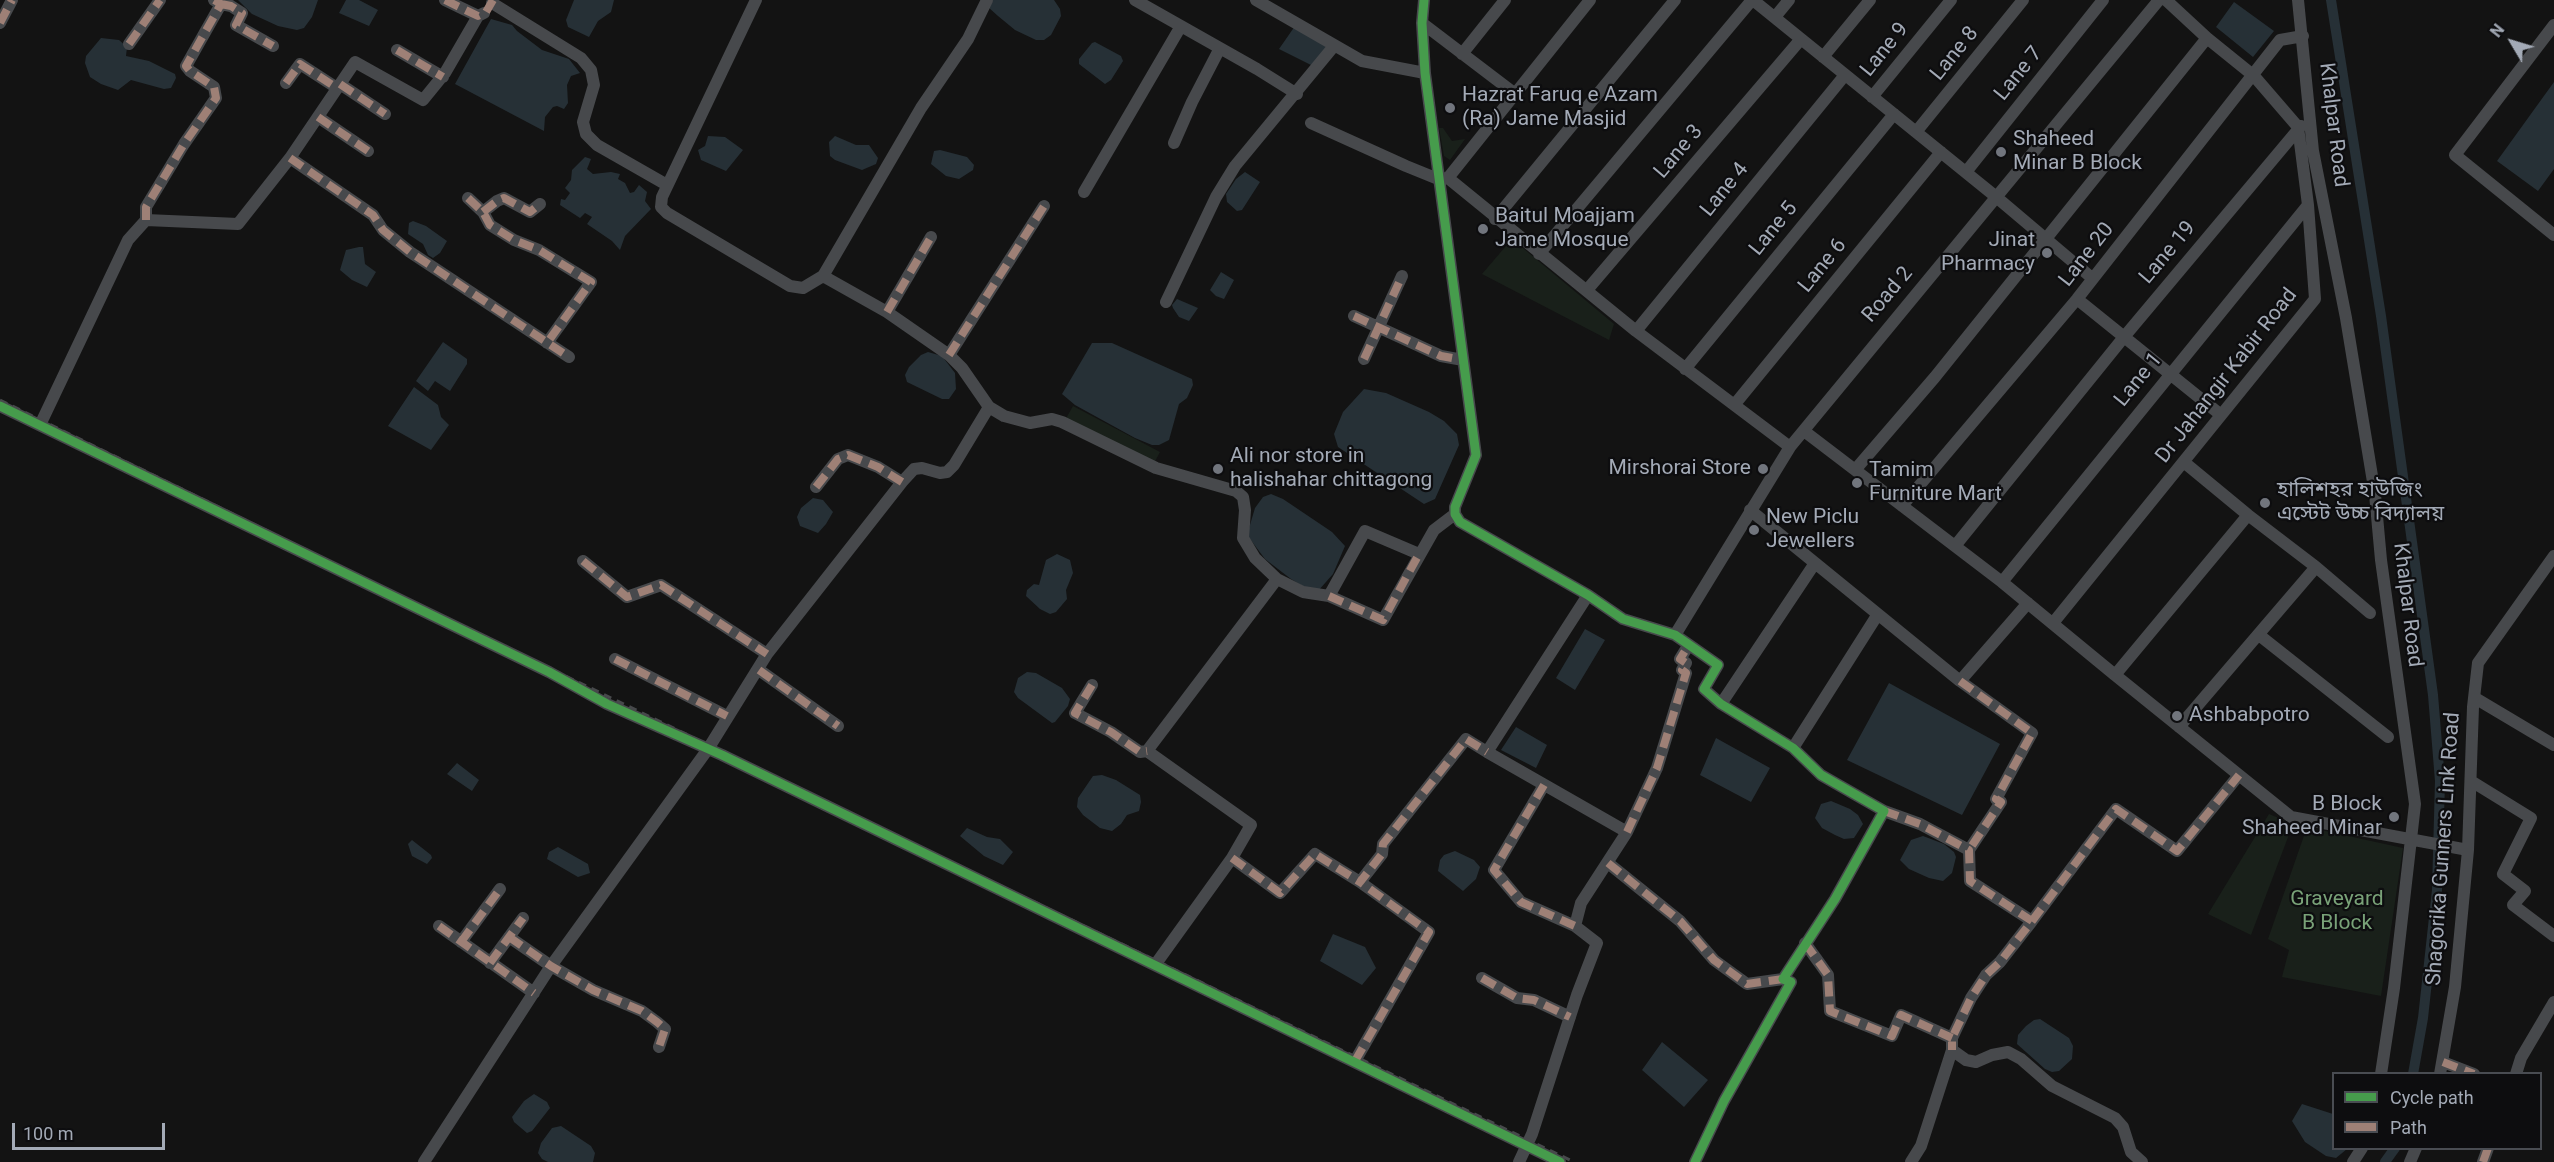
<!DOCTYPE html>
<meta charset="utf-8">
<style>
body{margin:0}
#map{position:relative;width:2554px;height:1162px;overflow:hidden;background:#131313;font-family:Roboto,sans-serif}
canvas{display:block}
.legend{position:absolute;left:2332px;top:1072px;width:210px;height:78px;box-sizing:border-box;background:#0d0d0f;border:2px solid #494c52;margin:0;padding:8px 10px;list-style:none;font-size:18px;color:#a3aab6}
.legend li{display:flex;align-items:center;gap:12px;height:30px}
.legend b{width:30px;border:2px solid #494c52}
.north{position:absolute;left:2482px;top:12px;width:60px;height:60px;-webkit-text-stroke:4px #0d0d0f;paint-order:stroke;rotate:308deg;font-size:16px;font-weight:700;line-height:24px;text-align:center;color:#a3aab6}
.north::after{content:'';display:block;margin:auto;width:21px;height:27px;background:#a3aab6;clip-path:polygon(50% 0,100% 100%,50% 72%,0 100%)}
.scale{position:absolute;left:12px;top:1123px;width:153px;height:27px;box-sizing:border-box;border:3px solid #a3aab6;border-top:0;padding-left:8px;font-size:18px;line-height:21px;white-space:nowrap;color:#a3aab6;-webkit-text-stroke:4px #0d0d0f;paint-order:stroke}
</style>
<div id="map">
<canvas width="2554" height="1162"></canvas>
<ul class="legend">
<li><b style="height:8px;background:#469c4c"></b>Cycle path</li>
<li><b style="height:8px;background:#9e8076"></b>Path</li>
</ul>
<div class="north">N</div>
<div class="scale">100 m</div>
</div>
<script>
const c = document.querySelector('canvas').getContext('2d');
c.lineJoin = 'round';
function paint(path, color) { c.fillStyle = color; c.fill(path, 'evenodd'); }
const toPath = rows => new Path2D(rows.map(r => 'M' + r).join(''));
function trace(path, color, width, dash) { c.strokeStyle = color; c.lineWidth = width; c.lineCap = dash ? 'butt' : 'round'; c.setLineDash(dash || []); c.stroke(path); }
function drawText(font, color, halo, rows, align = 'center') {
  c.font = font + ' Roboto,"Noto Sans Bengali",sans-serif'; c.lineWidth = 4.5; c.setLineDash([]); c.textBaseline = 'middle'; c.strokeStyle = halo; c.fillStyle = color; for (const [text, x, y, turn = 0] of rows) {
    c.save(); c.translate(x, y); c.rotate((+turn || 0) * Math.PI / 180); c.textAlign = isNaN(turn) ? turn : align; if (halo) c.strokeText(text, 0, 0); c.fillText(text, 0, 0); c.restore();
  }
}
const green = toPath([
 [1439,128,1443,128,1452,141,1465,139,1450,160,1444,156],
 [1512,239,1614,324,1609,340,1482,274],
 [1073,406,1160,452,1153,465,1064,422],
 [2269,814,2293,824,2251,935,2208,914],
 [2307,827,2403,848,2381,996,2282,977,2289,950,2268,939]
]);
const water = toPath([
 [238,0,318,0,312,17,304,28,297,30,278,26,252,14],
 [346,0,359,0,378,10,369,26,339,13],
 [574,0,614,0,611,12,598,21,589,37,568,27,566,20],
 [993,0,1054,0,1060,9,1061,16,1051,35,1044,40,1036,40,1015,30,998,16,988,7],
 [2234,2,2274,31,2253,57,2216,27],
 [491,19,512,25,517,31,542,50,569,59,580,73,571,76,567,85,568,103,564,109,557,106,553,107,545,117,544,131,455,84],
 [1295,26,1328,48,1313,66,1279,49],
 [101,38,119,40,127,47,126,56,149,61,175,74,176,78,171,88,164,89,131,80,118,90,101,84,90,77,85,63,86,56],
 [1095,42,1121,56,1123,61,1111,80,1105,84,1079,64,1079,59,1092,43],
 [2554,82,2554,169,2538,191,2497,161],
 [708,136,725,137,743,150,726,171,701,160,698,150,705,146],
 [835,136,856,145,869,145,878,158,876,164,862,170,835,160,830,156,829,142],
 [940,150,967,157,974,165,973,170,959,179,946,176,931,164,934,151],
 [585,157,591,159,587,169,593,174,611,172,620,174,618,179,625,183,630,193,634,192,639,185,647,192,645,201,651,209,625,236,620,250,612,241,587,224,592,217,585,213,580,218,560,205,561,199,565,200,570,193,565,188,571,180,572,170],
 [1245,172,1260,182,1242,210,1237,211,1227,202,1226,194,1236,179],
 [413,221,426,226,447,241,440,253,433,258,428,255,423,244,408,234,409,223],
 [359,247,363,247,365,264,376,272,367,287,352,280,340,270,346,250],
 [1221,272,1234,280,1224,299,1216,296,1210,290],
 [1177,299,1198,308,1189,321,1179,317,1173,308,1172,305],
 [443,342,467,359,467,364,450,391,435,381,428,391,416,381],
 [1092,343,1112,343,1192,379,1193,385,1187,398,1179,404,1169,440,1159,445,1152,445,1135,438,1075,405,1062,394],
 [928,352,942,356,955,373,956,389,949,399,942,399,907,382,905,375,909,367,921,355],
 [414,387,438,405,441,417,449,425,431,450,388,426],
 [1364,389,1386,393,1429,412,1444,421,1457,434,1459,445,1435,499,1424,504,1338,447,1334,434,1343,412],
 [1271,494,1283,499,1332,532,1345,546,1333,574,1318,591,1306,588,1291,579,1265,559,1247,535,1255,508,1263,497],
 [813,498,823,500,833,512,826,524,818,533,800,526,797,517,801,508],
 [1057,554,1070,560,1073,573,1066,590,1067,599,1056,612,1050,614,1040,609,1026,596,1027,590,1034,584,1039,585,1046,560],
 [1585,629,1605,640,1575,690,1556,678],
 [1027,672,1036,673,1062,688,1070,699,1068,706,1055,722,1052,723,1018,698,1014,692,1018,678],
 [1889,683,2000,744,1962,815,1847,760],
 [1516,727,1547,745,1536,768,1501,750],
 [1716,738,1770,768,1751,802,1700,775],
 [457,763,479,780,472,791,447,774],
 [1102,775,1116,780,1140,795,1141,802,1139,811,1127,815,1121,824,1112,831,1100,828,1083,815,1077,807,1078,798,1093,776],
 [1831,801,1850,809,1858,815,1863,824,1854,838,1844,839,1835,835,1822,828,1815,818,1821,804],
 [967,828,987,837,1000,839,1013,852,1003,865,984,856,960,836],
 [1923,836,1944,844,1954,852,1956,857,1952,873,1943,881,1929,878,1909,869,1900,860,1911,840],
 [412,840,431,855,432,858,427,864,412,856,408,844],
 [558,847,588,864,590,873,578,877,547,859,549,852],
 [1455,851,1474,860,1480,867,1476,879,1463,891,1438,871,1440,860,1444,855],
 [1333,934,1365,947,1376,968,1362,985,1320,961],
 [2040,1019,2069,1038,2073,1046,2072,1059,2059,1071,2052,1072,2045,1069,2017,1044,2018,1035,2026,1026,2034,1020],
 [1662,1042,1708,1080,1684,1107,1642,1070],
 [534,1094,547,1102,550,1108,532,1131,527,1133,514,1122,512,1117,524,1101],
 [2302,1104,2333,1114,2334,1148,2347,1149,2336,1158,2326,1156,2305,1142,2292,1121],
 [561,1126,591,1146,595,1153,593,1162,548,1162,542,1159,538,1153,541,1143,552,1128]
]);
const canal = toPath([
 [2331,0,2381,316,2433,695,2440,781,2437,890,2423,1018,2413,1074],
 [2385,1162,2395,1148]
]);
const minor = toPath([
 [445,0,478,16,484,13],
 [756,0,662,197,661,207,667,213,790,286,803,288,823,276,921,108,968,39,987,0],
 [1135,0,1257,69,1297,94],
 [1256,0,1362,61,1425,73],
 [1424,0,1422,23,1425,73,1476,455,1455,507,1455,514,1460,522,1588,595,1623,619,1675,635,1718,665,1704,689,1721,704,1793,748,1821,775,1884,811,1835,899,1783,979,1791,982,1724,1101,1695,1162],
 [1753,0,1995,196,2092,278],
 [2166,0,2207,38,2254,76,2298,127],
 [2298,0,2313,151,2346,318,2375,494,2381,560,2415,804,2394,988,2381,1074],
 [492,3,581,58,591,70,594,85,583,122,586,134,597,145,667,185],
 [221,4,231,6,242,13,236,25,273,46],
 [1775,17,1789,0],
 [0,23,12,0],
 [1422,23,1514,93],
 [2554,25,2455,155,2554,235],
 [129,44,160,0],
 [397,50,443,77],
 [1462,54,1505,0],
 [1823,57,1870,0],
 [286,83,300,64,337,88],
 [340,84,385,114],
 [1872,97,1951,0],
 [318,117,368,151],
 [1311,123,1406,166,1438,179,1448,178,1590,0],
 [1916,132,2023,0],
 [1174,143,1192,102,1220,48],
 [290,158,373,215,383,230,410,252,569,357],
 [1966,172,2103,0],
 [1448,178,1636,331,1790,447],
 [1084,192,1181,26],
 [468,198,483,212,490,225,514,240,539,250,591,282,547,343],
 [483,212,497,201,504,198,530,212,540,204],
 [1495,219,1675,0],
 [146,220,146,207,184,144,216,98,214,87,190,71,186,66,221,4,214,0],
 [1539,254,1752,0],
 [823,276,887,312,949,355,962,368,989,407,1004,416,1030,423,1052,419,1062,422,1156,468,1236,491,1243,497,1245,510,1243,538,1255,558,1277,579,1303,592,1329,596,1383,620,1434,530,1455,514],
 [1587,290,1801,39],
 [2077,299,2221,415],
 [1166,302,1216,197,1235,166,1334,46],
 [887,312,931,237],
 [1354,316,1441,356,1463,360],
 [1636,331,1845,75],
 [949,355,1044,206],
 [1364,359,1402,276],
 [1685,369,1894,114],
 [1735,404,1941,152],
 [0,406,549,672,607,704,722,755,1560,1162],
 [40,425,128,240,146,220,238,224,290,158,355,62,423,100,445,73,478,16],
 [1804,431,2002,582,2115,675,2248,515,2185,463],
 [1855,470,1935,377,2207,38],
 [816,487,838,459,848,455,878,467,902,482],
 [1902,506,2077,299,2280,40,2303,36],
 [1750,510,1960,681,2028,603],
 [1955,546,2124,337,2301,126],
 [583,561,627,597,661,585,767,654],
 [2316,567,2370,613],
 [2002,582,2308,205],
 [1329,596,1365,531,1419,554],
 [2053,623,2315,299,2308,205,2298,127],
 [1675,635,1790,447,2159,0],
 [2259,635,2388,737],
 [615,659,727,716],
 [759,670,838,726],
 [2115,675,2291,817,2468,850],
 [1960,681,2032,733,1996,799,2001,802,1969,850],
 [1092,685,1075,713,1111,732,1140,752,1147,751],
 [2475,698,2554,745],
 [1721,704,1815,563],
 [2179,727,2316,567,2248,515],
 [1793,748,1878,614],
 [2471,781,2531,818,2503,874,2525,891,2513,905,2554,936],
 [1544,785,1494,870,1521,902,1575,926],
 [1884,811,1920,824,1969,850,1970,881,2032,921,2000,962,1986,975,1971,998,1952,1038,1952,1050],
 [1627,832,1657,768,1686,673,1682,670,1686,663,1680,659,1688,646],
 [1232,858,1280,893,1315,854,1360,882,1382,854,1383,844,1466,739,1487,752],
 [1608,863,1680,921,1714,960,1747,984,1783,979],
 [2032,921,2116,809,2177,851,2239,775],
 [439,926,534,993],
 [509,937,551,966,593,990,642,1011,657,1022,665,1029,659,1047],
 [461,942,500,889],
 [1805,943,1828,975,1830,1011,1892,1036,1901,1015,1952,1038],
 [490,963,523,918],
 [1155,965,1232,858,1251,825,1147,751,1277,579],
 [1482,978,1517,998,1534,1000,1570,1017],
 [1355,1061,1429,932,1360,882],
 [2443,1062,2474,1074],
 [2440,1074,2455,987,2468,850,2473,707,2478,663,2554,556],
 [2516,1074,2521,1058,2554,1002],
 [424,1162,551,966,708,749,767,654,902,482,914,469,922,468,940,473,947,472,954,465,989,407],
 [1519,1162,1532,1134,1577,995,1597,943,1575,926,1581,903,1627,832,1487,752,1588,595],
 [1911,1162,1921,1146,1952,1050,1966,1060,1976,1062,1992,1055,2008,1052,2021,1059,2052,1086,2115,1118,2123,1127,2131,1152,2142,1162],
 [2353,1162,2362,1148],
 [2410,1162,2416,1148],
 [2483,1162,2488,1148]
]);
const rail = toPath([
 [0,400,466,628,1574,1162]
]);
const quiet = toPath([
 [445,0,478,16,486,12,493,0],
 [221,4,231,6,242,13,236,25,273,46],
 [0,23,12,0],
 [129,44,160,0],
 [397,50,443,77],
 [286,83,300,64,337,88],
 [340,84,385,114],
 [318,117,368,151],
 [290,158,373,215,383,230,410,252,569,357],
 [468,198,483,212,490,225,514,240,539,250,591,282,547,343],
 [483,212,497,201,504,198,530,212,540,204],
 [146,220,146,207,184,144,216,98,214,87,190,71,186,66,221,4,214,0],
 [887,312,931,237],
 [1354,316,1441,356,1463,360],
 [949,355,1044,206],
 [1364,359,1402,276],
 [816,487,838,459,848,455,878,467,902,482],
 [583,561,627,597,661,585,767,654],
 [1329,596,1383,620,1419,554],
 [615,659,727,716],
 [759,670,838,726],
 [1960,681,2032,733,1996,799,2001,802,1969,850],
 [1092,685,1075,713,1111,732,1140,752,1147,751],
 [1544,785,1494,870,1521,902,1575,926],
 [1884,811,1920,824,1969,850,1970,881,2032,921,2000,962,1986,975,1971,998,1952,1038,1952,1050],
 [1627,832,1657,768,1686,673,1682,670,1686,663,1680,659,1688,646],
 [1232,858,1280,893,1315,854,1360,882,1382,854,1383,844,1466,739,1487,752],
 [1608,863,1680,921,1714,960,1747,984,1783,979],
 [2032,921,2116,809,2177,851,2239,775],
 [439,926,534,993],
 [509,937,551,966,593,990,642,1011,657,1022,665,1029,659,1047],
 [461,942,500,889],
 [1805,943,1828,975,1830,1011,1892,1036,1901,1015,1952,1038],
 [490,963,523,918],
 [1482,978,1517,998,1534,1000,1570,1017],
 [1355,1061,1429,932,1360,882],
 [2443,1062,2474,1074],
 [2483,1162,2488,1148]
]);
const cycleway = toPath([
 [1424,0,1422,23,1425,73,1476,455,1455,507,1455,514,1460,522,1588,595,1623,619,1675,635,1718,665,1704,689,1721,704,1793,748,1821,775,1884,811,1835,899,1783,979,1791,982,1724,1101,1695,1162],
 [0,406,549,672,607,704,722,755,1560,1162]
]);
const markers = [
 [1450,108,6,"#71757d"],
 [2001,152,6,"#71757d"],
 [1483,229,6,"#71757d"],
 [2047,253,6,"#71757d"],
 [1218,469,6,"#71757d"],
 [1763,469,6,"#71757d"],
 [1857,483,6,"#71757d"],
 [2265,503,6,"#71757d"],
 [1754,530,6,"#71757d"],
 [2177,716,6,"#71757d"],
 [2394,817,6,"#71757d"]
];
const streetNames = [
 ["Lane 9",1885,50,-51],
 ["Lane 8",1955,54,-51],
 ["Lane 7",2019,74,-51],
 ["Khalpar Road",2333,125,83],
 ["Lane 3",1679,152,-50],
 ["Lane 4",1725,190,-51],
 ["Lane 5",1774,229,-51],
 ["Lane 19",2168,253,-50],
 ["Lane 20",2087,255,-52],
 ["Lane 6",1823,266,-51],
 ["Road 2",1888,295,-50],
 ["Dr Jahangir Kabir Road",2227,376,-52],
 ["Lane 1",2139,380,-51],
 ["Khalpar Road",2407,605,83],
 ["Shagorika Gunners Link Road",2444,849,-86]
];
const poiNames = [
 ["Hazrat Faruq e Azam",1462,96],
 ["(Ra) Jame Masjid",1462,120],
 ["Shaheed",2013,140],
 ["Minar B Block",2013,164],
 ["Baitul Moajjam",1495,217],
 ["Jame Mosque",1495,241],
 ["Jinat",2035,241,"right"],
 ["Pharmacy",2035,265,"right"],
 ["Ali nor store in",1230,457],
 ["halishahar chittagong",1230,481],
 ["Mirshorai Store",1751,469,"right"],
 ["Tamim",1869,471],
 ["Furniture Mart",1869,495],
 ["হালিশহর হাউজিং",2277,491],
 ["এস্টেট উচ্চ বিদ্যালয়",2277,515],
 ["New Piclu",1766,518],
 ["Jewellers",1766,542],
 ["Ashbabpotro",2189,716],
 ["B Block",2382,805,"right"],
 ["Shaheed Minar",2382,829,"right"]
];
const parkNames = [
 ["Graveyard",2337,900],
 ["B Block",2337,924]
];
paint(green, '#19201a');
paint(water, '#263036');
trace(canal, '#263036', 10);
trace(minor, '#47494c', 12);
trace(rail, '#47494b', 3, [8, 6]);
trace(quiet, '#9e8076', 8, [15, 8]);
trace(cycleway, '#469c4c', 9);
for (const [x, y, r, color] of markers) { const dot = new Path2D(); dot.arc(x, y, r, 0, 2 * Math.PI); c.fillStyle = color; c.fill(dot); trace(dot, '#0d0d0f', 2); }
drawText('21px', '#a3aab6', '#0d0d0f', streetNames);
drawText('21px', '#a3aab6', '#0d0d0f', poiNames, 'left');
drawText('21px', '#79a278', '#0d0d0f', parkNames);
</script>
